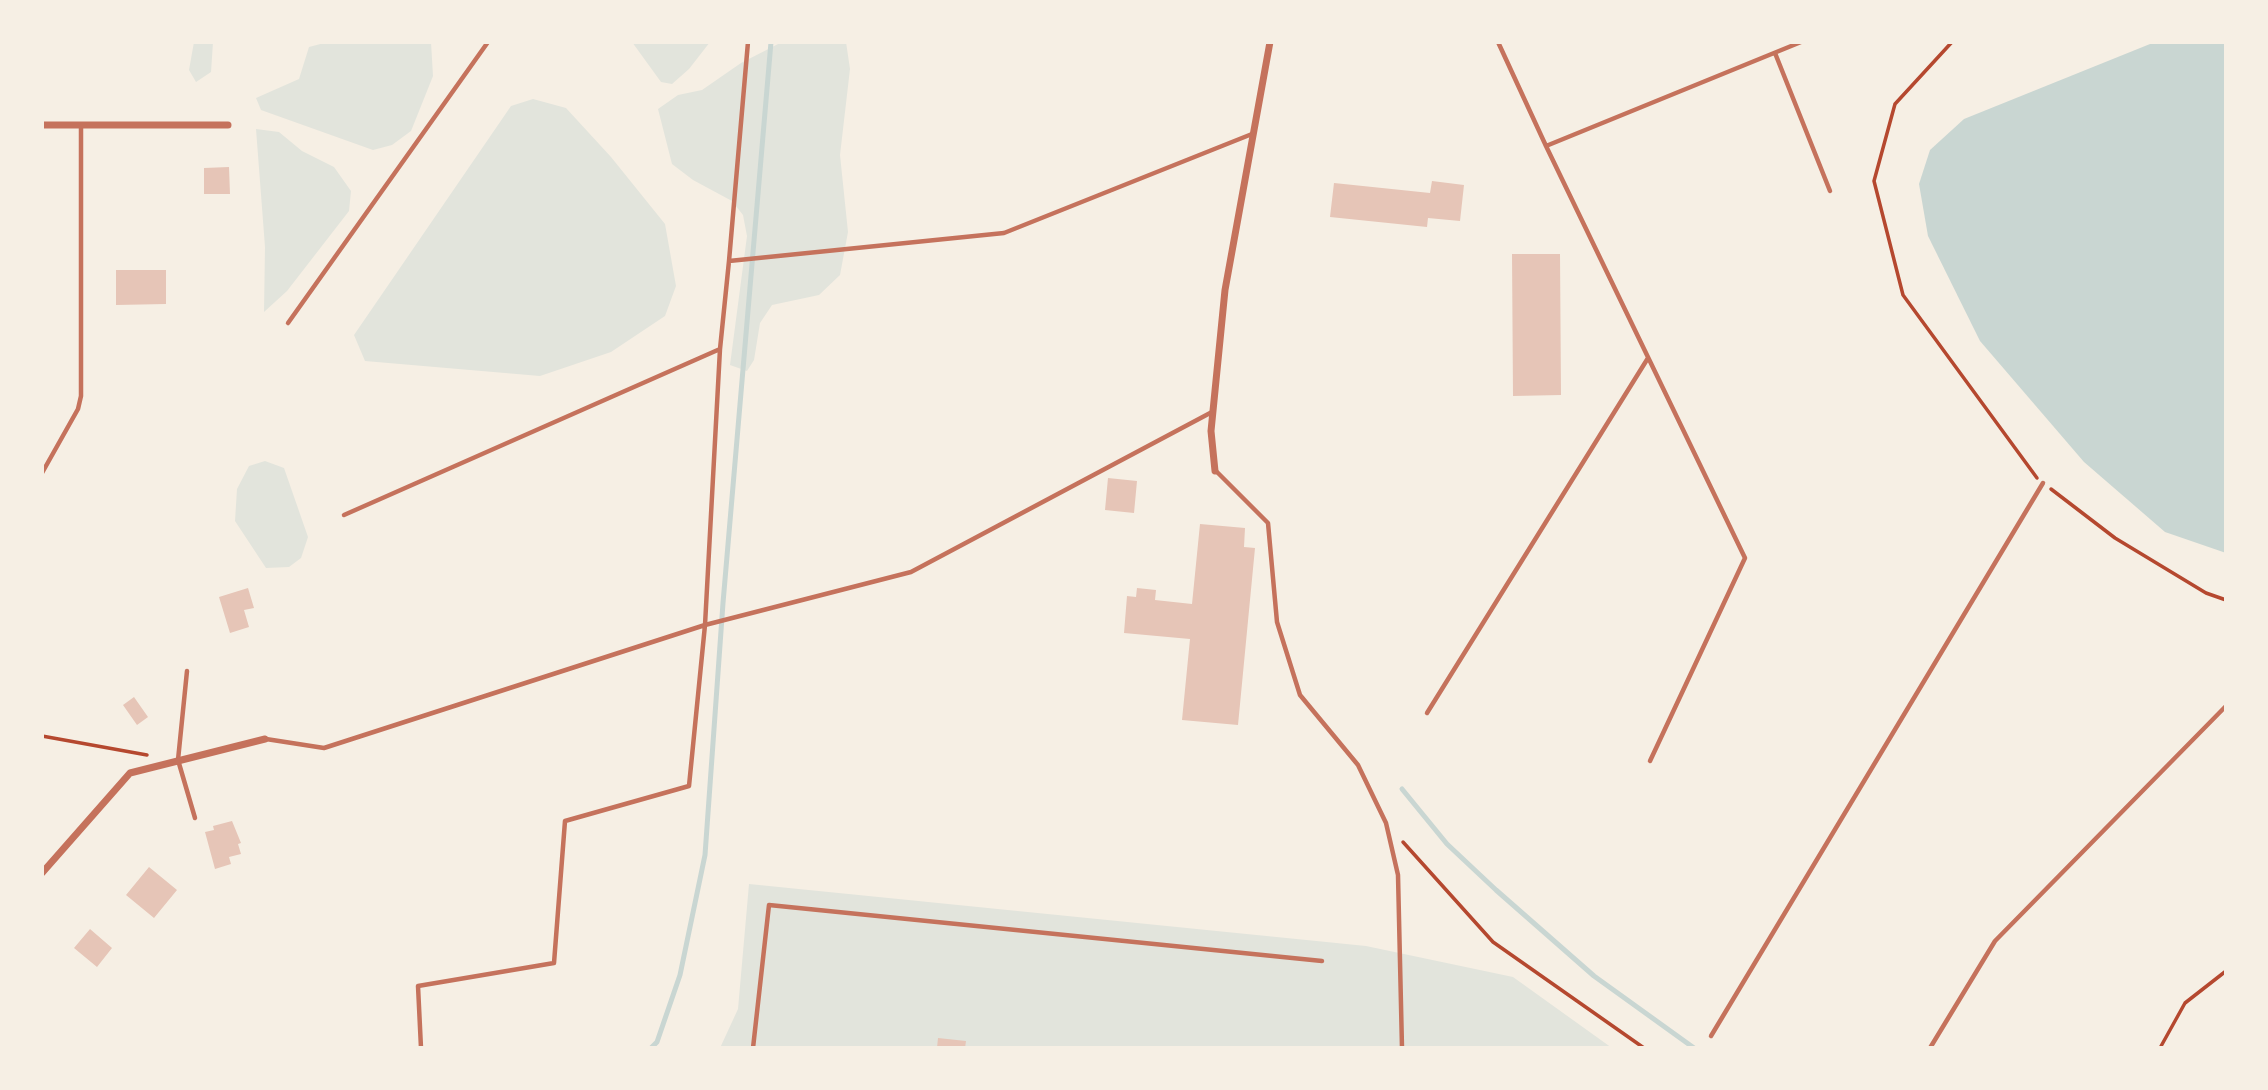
<!DOCTYPE html>
<style>
body{margin:0}
#map{position:relative;width:2268px;height:1090px;overflow:hidden;background:#f6efe4;font-family:Roboto,sans-serif}
canvas{display:block}
.frame{position:absolute;inset:0;border:44px solid #f6efe4;pointer-events:none}
</style>
<div id="map">
<canvas width="2268" height="1090"></canvas>
<div class="frame"></div>
</div>
<script>
const c = document.querySelector('canvas').getContext('2d');
c.lineJoin = 'round';
function paint(path, color) { c.fillStyle = color; c.fill(path, 'evenodd'); }
const toPath = rows => new Path2D(rows.map(r => 'M' + r).join(''));
function trace(path, color, width, dash) { c.strokeStyle = color; c.lineWidth = width; c.lineCap = dash ? 'butt' : 'round'; c.setLineDash(dash || []); c.stroke(path); }
const green = toPath([
 [194,42,213,42,211,72,196,82,189,70],
 [328,42,431,42,433,76,411,131,392,145,373,150,261,110,256,98,299,79,309,47],
 [632,42,710,42,689,69,672,84,661,82],
 [782,42,846,42,850,69,840,155,848,232,840,275,819,295,772,305,760,323,754,360,747,371,730,365,747,236,743,215,732,201,693,180,672,164,658,109,678,95,702,90,741,63],
 [533,99,566,108,611,157,665,224,676,286,665,316,611,352,540,376,365,361,354,335,511,106],
 [256,129,279,132,302,151,334,167,351,191,349,211,287,291,264,312,265,247],
 [265,461,284,468,308,537,301,558,289,567,266,568,235,521,237,489,249,466],
 [749,884,1366,946,1513,977,1612,1048,720,1048,738,1009]
]);
const water = toPath([
 [2155,42,2226,42,2226,553,2165,532,2084,462,1980,341,1928,236,1919,184,1930,150,1964,119]
]);
const stream = toPath([
 [1402,789,1447,844,1496,890,1594,976,1694,1048],
 [651,1048,657,1042,680,975,705,855,723,603,771,42]
]);
const building = toPath([
 [229,167,230,194,204,194,204,168],
 [1432,181,1464,185,1460,221,1428,218,1427,227,1330,217,1334,183,1430,193],
 [1512,254,1560,254,1561,395,1513,396],
 [116,270,166,270,166,304,116,305],
 [1108,478,1137,481,1134,513,1105,510],
 [1200,524,1245,528,1244,547,1255,548,1238,725,1182,720,1190,639,1124,633,1127,596,1136,597,1137,588,1156,590,1155,600,1192,604],
 [248,588,254,608,244,610,249,627,230,633,219,597],
 [134,697,148,717,137,725,123,705],
 [232,821,241,843,238,844,241,854,229,857,231,864,215,869,205,832,214,830,213,826],
 [149,867,177,890,154,918,126,895],
 [90,929,112,948,97,967,74,948],
 [938,1038,966,1041,965,1048,937,1048]
]);
const path = toPath([
 [1952,42,1895,104,1874,181,1903,295,2037,478],
 [2051,489,2115,538,2206,593,2226,600],
 [42,736,147,755],
 [1403,842,1493,942,1644,1048],
 [2160,1048,2185,1003,2226,971]
]);
const service = toPath([
 [1498,42,1546,146,1801,42],
 [1775,53,1830,191],
 [1546,146,1745,558,1650,761],
 [729,261,748,42],
 [288,323,488,42],
 [720,349,705,625,911,572,1212,412],
 [1216,471,1268,523,1277,622,1300,695,1358,765,1386,823,1398,875,1402,1048],
 [42,473,78,409,81,396,81,126],
 [344,515,720,349,729,261,1004,233,1252,134],
 [187,671,178,760,195,818],
 [1427,713,1648,358],
 [266,739,324,748,705,625,689,786,565,821,554,963,418,986,421,1048],
 [1711,1036,2043,483],
 [753,1048,769,905,1322,961],
 [1930,1048,1995,941,2226,706]
]);
const minor = toPath([
 [42,125,228,125],
 [1215,471,1211,431,1225,290,1270,42],
 [42,873,130,773,265,739]
]);
paint(green, '#e2e4dc');
paint(water, '#c9d6d2');
trace(stream, '#c9d6d2', 5);
paint(building, '#e6c5b7');
trace(path, '#b5482f', 3.5);
trace(service, '#c5725c', 4.5);
trace(minor, '#c5725c', 7);
</script>
